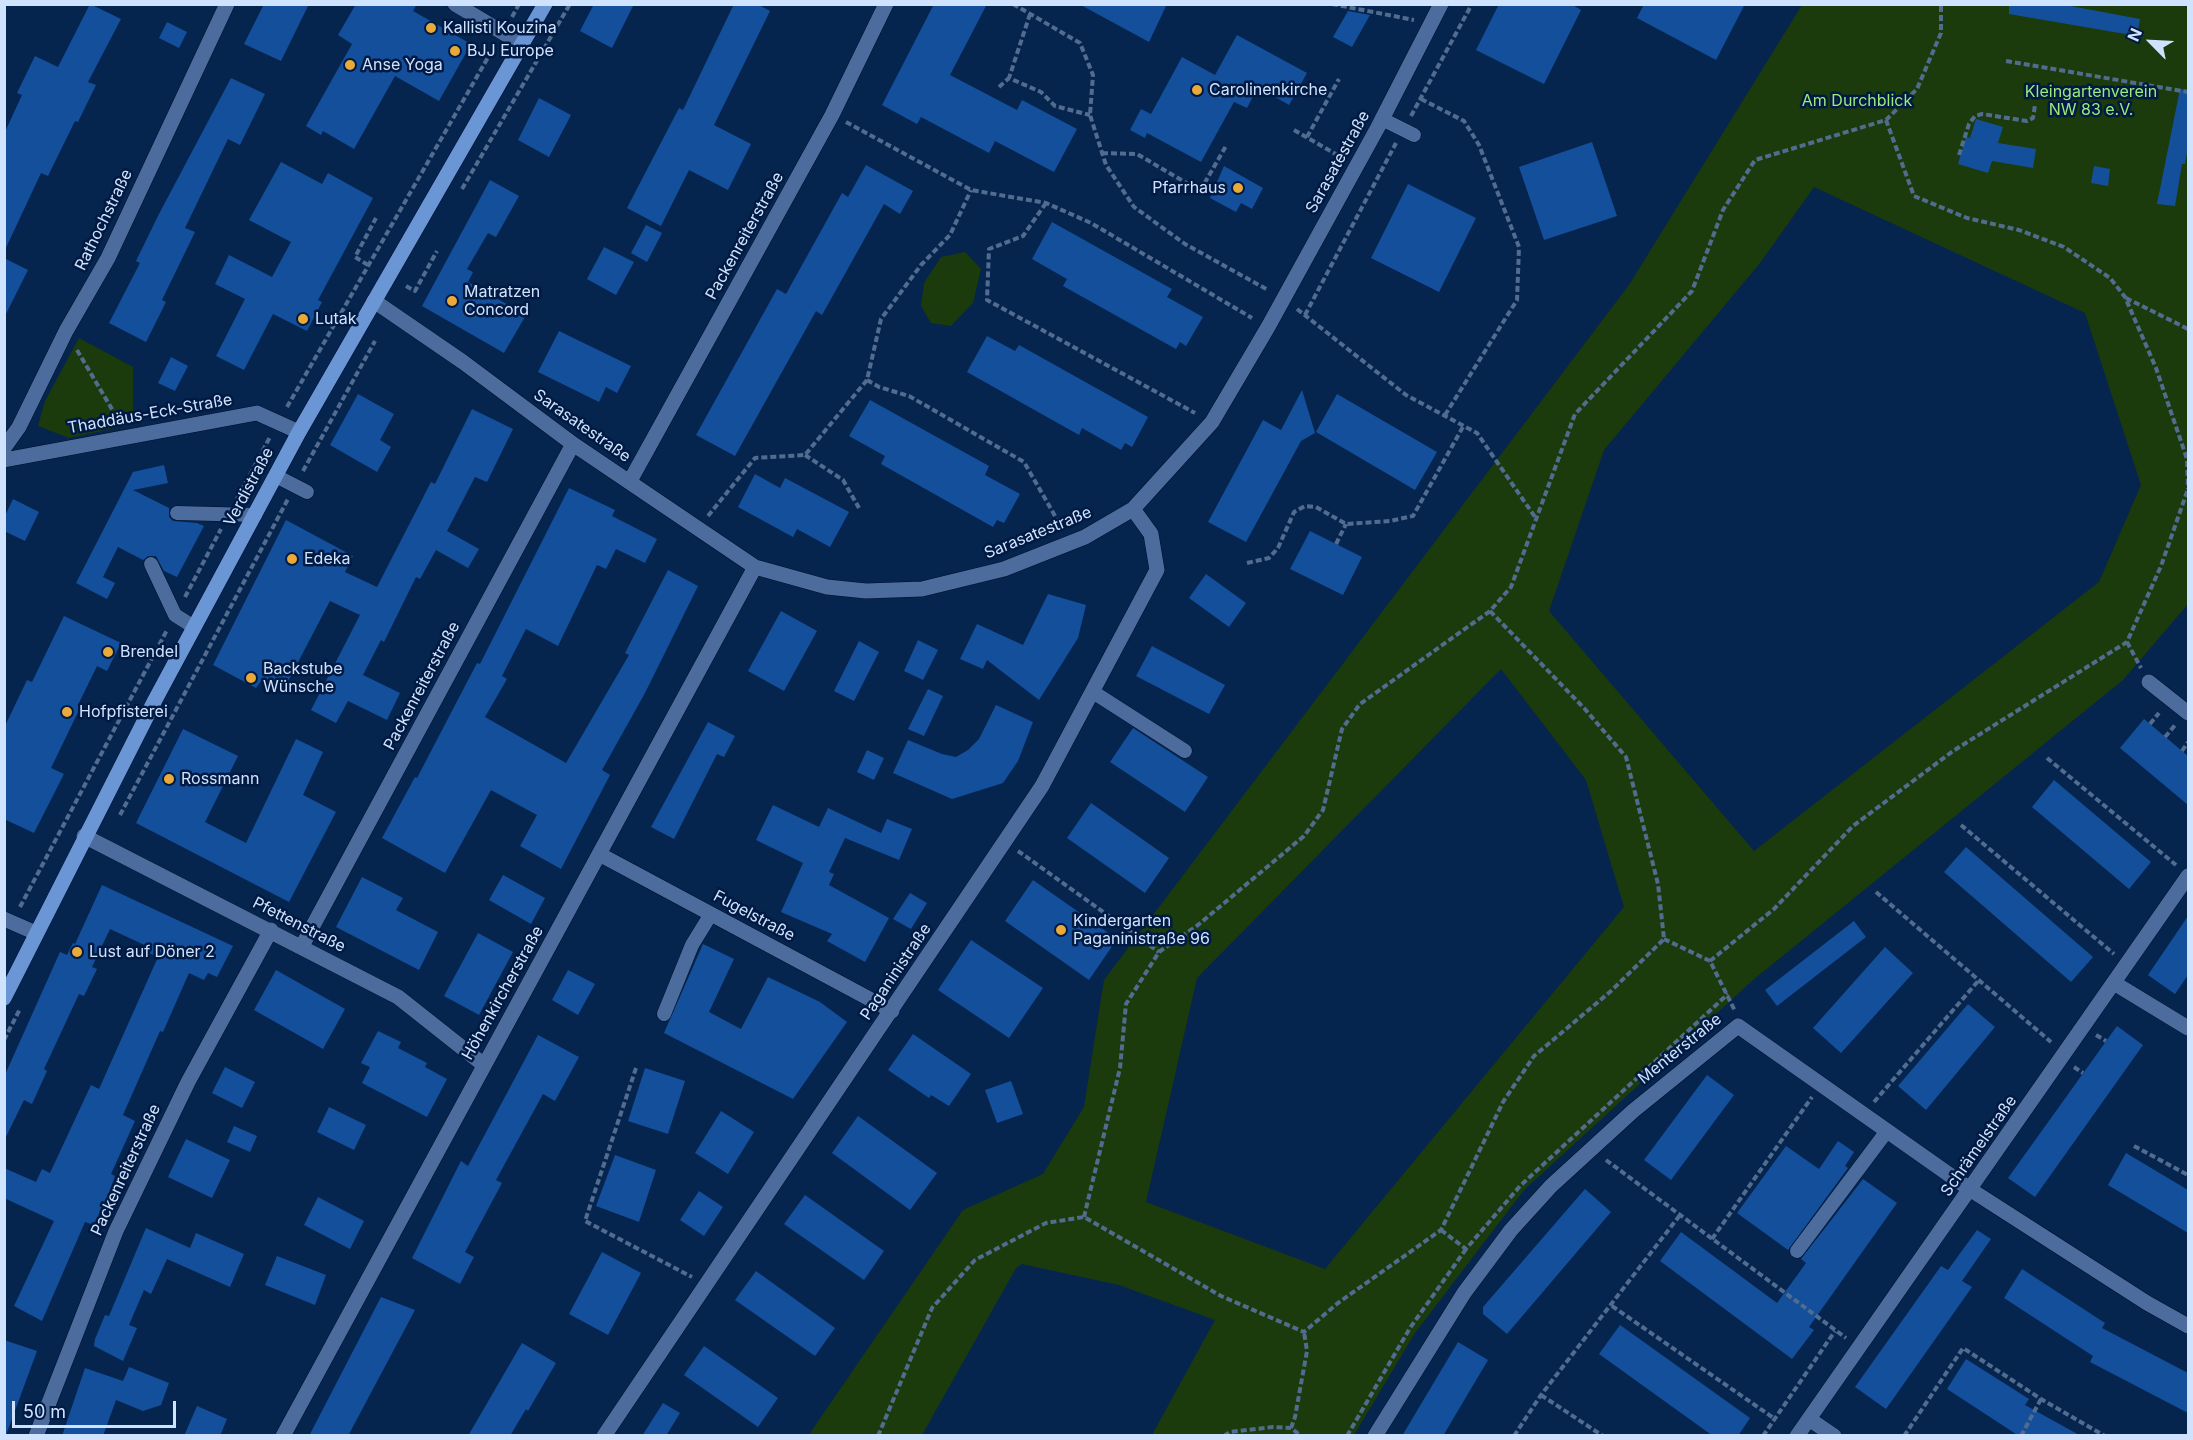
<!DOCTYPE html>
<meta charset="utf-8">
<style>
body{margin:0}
#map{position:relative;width:2193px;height:1440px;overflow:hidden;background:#06254e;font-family:Inter,sans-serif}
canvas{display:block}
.frame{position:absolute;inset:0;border:6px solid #d0e3fe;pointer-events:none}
.north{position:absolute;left:2121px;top:12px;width:60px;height:60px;-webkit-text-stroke:4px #001a43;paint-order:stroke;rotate:294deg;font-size:16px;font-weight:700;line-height:24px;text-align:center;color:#d0e3fe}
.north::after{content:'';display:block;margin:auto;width:21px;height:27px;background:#d0e3fe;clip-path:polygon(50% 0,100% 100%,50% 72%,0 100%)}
.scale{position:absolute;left:12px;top:1401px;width:164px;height:27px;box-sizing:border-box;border:3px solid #d0e3fe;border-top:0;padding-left:8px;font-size:18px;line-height:21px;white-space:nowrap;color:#d0e3fe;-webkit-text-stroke:4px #001a43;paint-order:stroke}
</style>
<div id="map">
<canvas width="2193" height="1440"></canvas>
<div class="frame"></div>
<div class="north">N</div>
<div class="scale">50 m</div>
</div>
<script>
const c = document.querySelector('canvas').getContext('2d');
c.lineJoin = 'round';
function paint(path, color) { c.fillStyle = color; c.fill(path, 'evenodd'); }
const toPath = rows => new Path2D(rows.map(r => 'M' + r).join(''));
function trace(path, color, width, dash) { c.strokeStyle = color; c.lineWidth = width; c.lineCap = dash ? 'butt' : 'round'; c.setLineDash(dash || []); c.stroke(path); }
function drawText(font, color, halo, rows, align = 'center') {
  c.font = font + ' Inter,sans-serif'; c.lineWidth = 5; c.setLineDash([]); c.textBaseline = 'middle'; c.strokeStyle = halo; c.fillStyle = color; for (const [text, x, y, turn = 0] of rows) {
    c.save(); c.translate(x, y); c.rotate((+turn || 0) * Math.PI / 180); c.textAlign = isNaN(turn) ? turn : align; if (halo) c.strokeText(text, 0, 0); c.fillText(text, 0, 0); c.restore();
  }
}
const green = toPath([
 [1802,5,2188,5,2188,604,2123,680,1753,980,1524,1190,1415,1333,1354,1435,1152,1435,1215,1320,1119,1285,1022,1264,1016,1268,922,1435,808,1436,963,1210,1043,1174,1084,1107,1104,980,1629,285],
 [1814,187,2085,313,2141,485,2099,582,1754,851,1549,611,1604,450,1760,263],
 [1501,669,1586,780,1624,907,1325,1269,1146,1202,1197,978],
 [965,252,981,269,973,303,951,326,931,323,921,306,924,283,941,257],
 [79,338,133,367,133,424,69,438,38,426,45,401]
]);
const building = toPath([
 [90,4,121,19,88,82,96,85,78,122,75,121,48,176,41,173,4,252,4,134,22,95,17,93,35,56,58,67],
 [264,4,309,4,281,61,244,44],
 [356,4,417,4,413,11,471,44,439,101,395,76,354,149,323,131,321,135,306,126,352,44,338,35],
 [594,4,634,4,612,48,580,31],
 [734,4,757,4,770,11,714,125,751,144,728,190,689,170,661,226,627,208,679,108,683,110],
 [934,4,987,4,950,75,1017,110,1022,100,1077,129,1054,172,995,141,989,153,921,117,917,124,882,105],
 [1079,4,1167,4,1149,42],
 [1499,4,1571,4,1581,10,1544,84,1476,50],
 [1644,4,1745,4,1716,60,1637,18],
 [2009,4,2060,4,2140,19,2137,36,2009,14],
 [1348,11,1370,15,1352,47,1333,37],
 [167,22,187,32,179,48,159,38],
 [1237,35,1307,73,1289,105,1258,87,1247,108,1234,102,1201,162,1147,133,1145,138,1130,130,1141,109,1151,114,1182,57,1215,75],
 [231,78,265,94,240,145,228,139,185,228,195,232,162,300,166,302,146,342,109,323,140,263,136,261,159,214],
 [2180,89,2188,90,2188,146,2185,164,2182,164,2175,206,2157,204],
 [539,98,571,115,549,157,518,140],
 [1976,119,2003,127,1998,143,2036,149,2033,168,1992,161,1988,173,1958,164,1966,137,1970,138],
 [1592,142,1617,216,1544,240,1519,167],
 [281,162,322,184,328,173,373,198,318,300,322,302,307,331,273,314,244,370,216,356,245,299,215,284,229,255,272,277,291,242,249,220],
 [866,165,913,191,900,214,884,204,822,315,816,311,735,456,696,435,777,289,786,294,842,193,848,197],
 [1224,166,1263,188,1252,209,1241,203,1236,212,1210,198],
 [2094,166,2110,169,2108,186,2091,183],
 [490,180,519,196,496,237,488,233,467,269,473,272,468,282,526,315,504,353,422,306],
 [1408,184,1476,218,1439,292,1371,258],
 [1052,222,1172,289,1167,297,1203,317,1186,346,1180,342,1176,349,1063,286,1067,279,1032,259],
 [646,225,662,233,647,262,631,253],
 [604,247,634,262,616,295,587,279],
 [4,258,28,270,4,318],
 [559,331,631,366,617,393,606,387,599,402,538,372],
 [987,336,1015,351,1019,345,1148,417,1132,447,1125,443,1121,450,1082,428,1079,435,967,372],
 [171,357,188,366,175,391,158,383],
 [1302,390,1315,433,1301,441,1246,542,1208,522,1263,420,1281,430],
 [358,394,394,414,380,440,391,447,377,472,330,445],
 [1337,394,1437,452,1415,490,1316,432],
 [870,400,989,466,985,475,1020,494,1004,523,997,520,993,527,881,464,885,456,849,436],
 [472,409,513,429,487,482,475,477,447,531,479,549,468,568,436,550,420,579,416,577,384,642,381,640,363,675,400,693,387,720,348,701,336,723,311,710,360,615,330,601,283,691,261,681,256,688,213,665,286,520,353,556,345,572,377,587,431,482,435,484],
 [164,465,168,483,133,490,169,508,169,517,173,521,197,523,204,526,177,577,164,571,156,556,148,556,143,560,118,547,103,577,115,583,107,599,76,583,133,472],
 [755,474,780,488,785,478,849,512,830,547,797,529,793,537,738,507],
 [569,488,615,510,612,516,657,539,645,563,616,549,606,569,597,565,558,646,526,629,502,676,507,679,485,717,566,763,629,655,625,653,668,570,698,586,645,693,602,770,610,775,561,869,520,846,537,815,491,790,445,873,382,838,415,777,417,778,477,663,480,664],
 [13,499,39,512,25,541,4,531,4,518],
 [1310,531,1362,557,1343,595,1290,569],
 [1206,574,1246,603,1229,627,1189,598],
 [1048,594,1086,605,1078,638,1039,700,987,660,983,669,960,659,977,624,1023,645],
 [781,611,817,631,784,691,748,671],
 [64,616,121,643,107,671,97,666,78,705,81,706,51,768,64,774,34,833,4,819,4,728,27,680,32,682],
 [918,640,938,650,923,680,904,671],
 [859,641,879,652,854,701,834,691],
 [1152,646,1225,685,1209,714,1136,676],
 [928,689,943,696,924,736,908,729],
 [996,705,1033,722,1018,761,1003,783,952,799,893,773,908,740,942,754,956,757,968,750,979,739],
 [2144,719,2188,756,2188,805,2120,748],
 [708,722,735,736,724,757,717,754,674,839,651,827],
 [1133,728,1208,777,1185,812,1110,762],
 [183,729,238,756,205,822,246,843,296,739,323,752,303,795,336,812,289,902,136,823],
 [867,750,884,758,874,780,857,772],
 [2054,780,2151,862,2129,889,2032,807],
 [1091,803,1169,858,1145,893,1067,838],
 [773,805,819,827,828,808,881,833,887,819,912,829,899,860,845,838,829,872,834,874,829,885,889,918,865,962,827,941,832,934,781,912,803,863,756,840],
 [1966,847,2093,957,2071,982,1944,872],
 [503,875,545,898,531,924,489,900],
 [362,877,403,898,396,910,438,932,419,970,336,927],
 [1033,880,1117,939,1089,980,1005,921],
 [102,885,233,946,217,977,208,973,204,980,189,973,163,1032,160,1031,123,1115,135,1121,111,1174,115,1176,110,1190,94,1225,85,1222,42,1321,14,1306,54,1221,4,1198,4,1168,36,1182,42,1169,50,1173,91,1085,99,1089,158,957,149,953,151,948,110,929,92,967,97,969,84,996,79,994,44,1069,47,1071,32,1104,24,1100,4,1141,4,1077,60,952,67,955,73,943,75,944],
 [910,893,927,903,911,929,893,919],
 [2188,916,2188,975,2175,994,2148,975],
 [1854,921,1866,937,1777,1006,1765,990],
 [478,933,513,952,479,1015,444,996],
 [971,940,1043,988,1009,1038,938,990],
 [703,944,734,959,709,1012,741,1029,768,977,820,1002,847,1022,793,1099,664,1033],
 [1885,947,1913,973,1841,1053,1813,1028],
 [276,970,345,1009,323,1049,254,1010],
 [568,970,595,984,578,1015,552,1000],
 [1968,1004,1995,1027,1926,1110,1898,1086],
 [2117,1026,2143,1045,2035,1197,2008,1178],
 [378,1031,401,1042,398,1048,427,1063,425,1067,447,1079,427,1117,362,1083,370,1067,361,1063],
 [913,1034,971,1074,949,1106,931,1095,929,1098,888,1070],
 [538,1035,579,1057,555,1101,543,1094,496,1180,502,1183,465,1252,474,1257,460,1284,412,1258,461,1161,468,1166],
 [225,1067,255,1082,242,1108,212,1093],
 [645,1068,685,1081,668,1134,628,1121],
 [1707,1075,1734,1095,1671,1180,1644,1160],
 [1011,1081,1023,1114,997,1123,985,1090],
 [329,1107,366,1125,354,1150,317,1132],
 [721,1111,754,1132,728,1174,695,1153],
 [858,1116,937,1173,910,1210,832,1153],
 [234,1126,257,1136,250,1152,227,1142],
 [186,1139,230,1160,212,1198,168,1177],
 [1838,1141,1854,1152,1845,1166,1848,1168,1788,1250,1737,1213,1786,1146,1819,1169],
 [2126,1153,2188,1190,2188,1233,2108,1185],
 [615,1155,656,1170,639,1222,596,1206],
 [1863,1179,1897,1203,1809,1327,1814,1330,1792,1359,1660,1261,1681,1232,1777,1303,1806,1263,1801,1259],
 [1585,1189,1611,1212,1507,1334,1483,1314,1483,1307],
 [699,1191,723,1207,704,1236,680,1220],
 [805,1195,884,1251,864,1280,784,1224],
 [318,1197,364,1221,350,1249,304,1225],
 [146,1228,190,1248,196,1233,244,1254,230,1287,167,1259,151,1294,144,1290,129,1325,137,1328,123,1361,94,1346,95,1339,105,1315,109,1316],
 [1977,1230,1991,1239,1962,1281,1972,1287,1886,1409,1855,1387,1941,1266,1948,1270],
 [602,1252,641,1273,608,1335,569,1314],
 [277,1256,326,1275,315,1305,265,1285],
 [2022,1269,2105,1323,2102,1328,2188,1373,2188,1413,2090,1362,2093,1356,2004,1298],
 [756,1271,835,1328,815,1356,735,1300],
 [381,1297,415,1310,348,1436,309,1436],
 [1620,1325,1750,1418,1738,1436,1713,1436,1599,1354],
 [4,1340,37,1351,6,1435,4,1434],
 [1458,1342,1488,1360,1443,1436,1402,1436],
 [522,1343,556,1363,528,1411,526,1409,510,1436,468,1436],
 [704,1346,778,1398,758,1427,684,1375],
 [1966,1359,2029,1399,2025,1405,2081,1436,2019,1436,1947,1389],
 [129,1367,169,1383,161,1405,143,1411,116,1400,103,1436,62,1436,85,1368,123,1381],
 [663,1403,680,1413,666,1436,642,1436],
 [197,1406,227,1419,220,1436,184,1436]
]);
const path = toPath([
 [1013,4,1080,43,1093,75,1090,115,1106,165,1134,207,1185,244,1268,290],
 [1332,4,1414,20],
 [1030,14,1009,78,1041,92,1055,106,1090,115],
 [512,17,519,4],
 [2006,61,2188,92],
 [999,87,1009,78],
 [1421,99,1464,121,1479,145,1519,247,1517,300,1445,415],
 [1411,116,1472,4],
 [1886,120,1914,196,1967,218,2019,230,2064,247,2110,278,2125,297,2156,368,2187,459,2188,489],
 [846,122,971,190,1046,203,1091,223,1252,318],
 [1294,130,1341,157],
 [1307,137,1339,79],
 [1102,153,1137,154,1200,191,1226,146],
 [1959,155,1969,124,1975,116,1982,114,2027,121,2033,118,2035,105],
 [462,189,570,4],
 [1046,203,1023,236,989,249,987,300,1195,413],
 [368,265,355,257,376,218],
 [406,286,415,291,437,251],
 [2126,298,2188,329],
 [1297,309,1406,395,1477,433,1535,517],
 [1305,315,1396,143],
 [77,350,119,421],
 [867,380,879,387,909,396,1024,462,1062,528],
 [287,407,494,47],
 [805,455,843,480,859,508],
 [303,471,375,341],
 [237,499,270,437],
 [708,516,755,458,805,455,867,380,881,319,921,265,950,235,971,190],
 [1336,544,1346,524],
 [1247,563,1269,558,1278,548,1294,512,1305,506,1316,507,1346,524,1390,521,1413,516,1464,425],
 [185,597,221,529],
 [1490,611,1584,708,1626,757,1658,884,1664,939],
 [2127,642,2141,668],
 [2150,724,2159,713],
 [2165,737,2176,724],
 [2182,751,2188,742],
 [2047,758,2176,865],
 [120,815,288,499],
 [1961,825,2114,954],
 [1018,851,1159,952],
 [1876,892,2051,1042],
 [20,907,167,630],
 [1664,939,1710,961,1735,1011],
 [1710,961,1774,909,1853,826,1953,751,2127,642,2161,566,2188,489],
 [2096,1035,2106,1041],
 [4,1040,20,1009],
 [2074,1067,2083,1073],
 [636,1068,585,1221,692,1277],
 [1874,1102,1979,980],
 [2134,1146,2188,1175],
 [1606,1160,1846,1338],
 [1084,1217,1120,1068,1126,1004,1159,952,1198,925,1304,836,1323,810,1342,729,1360,704,1490,611,1511,587,1575,414,1692,291,1723,210,1755,160,1886,120,1917,89,1941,33,1941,4],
 [1441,1230,1466,1249,1520,1186,1728,994],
 [1712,1239,1812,1097],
 [1612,1306,1775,1419],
 [1541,1395,1603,1436],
 [1291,1428,1295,1417,1307,1351,1304,1332],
 [878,1436,932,1308,975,1260,1046,1223,1084,1217,1221,1296,1304,1332,1338,1303,1441,1230,1503,1102,1534,1056,1611,991,1664,939],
 [1224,1436,1230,1432,1273,1427,1291,1428,1301,1436],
 [1347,1436,1410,1328,1466,1249],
 [1514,1436,1541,1395,1680,1215],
 [1763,1436,1835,1331],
 [1904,1436,1963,1348,2041,1399,2105,1436],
 [2021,1436,2041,1399]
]);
const lane = toPath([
 [1382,119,1414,135],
 [276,476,307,492],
 [177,513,255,515],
 [151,564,175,615,194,627],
 [1093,692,1185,751],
 [664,1014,692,945,711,914],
 [1797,1251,1887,1131]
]);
const street = toPath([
 [455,4,522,44],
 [374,301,463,362,573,444,755,567,827,587,866,591,922,589,1004,569,1085,537,1133,509,1212,422,1268,327,1378,127,1441,4],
 [4,448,19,427,66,331,108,258,227,4],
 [4,460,257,413,299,432],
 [630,481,832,115,886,4],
 [2149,682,2188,713],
 [84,836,398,997,484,1065],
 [599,854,892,1011],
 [4,919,36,933],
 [302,946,573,444],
 [2114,983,2188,1028],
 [1809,1419,1834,1436],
 [36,1436,116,1231,188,1082,271,930],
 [283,1436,755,567],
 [604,1436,1042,786,1157,570,1151,534,1133,509],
 [1375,1436,1464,1293,1511,1230,1551,1186,1633,1111,1738,1026,1971,1190,2147,1303,2188,1326],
 [1797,1436,2188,876]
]);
const primary = toPath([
 [4,998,155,700,299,432,545,4]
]);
const markers = [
 [431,28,6,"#eaaa39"],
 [455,51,6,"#eaaa39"],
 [350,65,6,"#eaaa39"],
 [1197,90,6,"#eaaa39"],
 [1238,188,6,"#eaaa39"],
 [452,301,6,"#eaaa39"],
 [303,319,6,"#eaaa39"],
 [292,559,6,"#eaaa39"],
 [108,652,6,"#eaaa39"],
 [251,678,6,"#eaaa39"],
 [67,712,6,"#eaaa39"],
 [169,779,6,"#eaaa39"],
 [1061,930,6,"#eaaa39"],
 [77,952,6,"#eaaa39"]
];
const poiNames = [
 ["Kallisti Kouzina",443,28],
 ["BJJ Europe",467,51],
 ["Anse Yoga",362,65],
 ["Carolinenkirche",1209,90],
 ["Pfarrhaus",1226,188,"right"],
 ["Matratzen",464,292],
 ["Concord",464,310],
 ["Lutak",315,319],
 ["Edeka",304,559],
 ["Brendel",120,652],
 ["Backstube",263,669],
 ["Wünsche",263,687],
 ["Hofpfisterei",79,712],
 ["Rossmann",181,779],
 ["Kindergarten",1073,921],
 ["Paganinistraße 96",1073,939],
 ["Lust auf Döner 2",89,952]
];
const parkNames = [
 ["Kleingartenverein",2091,92],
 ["NW 83 e.V.",2091,110],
 ["Am Durchblick",1857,101]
];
const streetNames = [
 ["Sarasatestraße",1338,162,-61],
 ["Rathochstraße",104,220,-64],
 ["Packenreiterstraße",745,236,-61],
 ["Thaddäus-Eck-Straße",150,414,-10],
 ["Sarasatestraße",582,426,35],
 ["Verdistraße",249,487,-62],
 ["Sarasatestraße",1038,533,-22],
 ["Packenreiterstraße",422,686,-62],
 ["Fugelstraße",754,916,28],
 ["Pfettenstraße",299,925,27],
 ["Paganinistraße",896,972,-56],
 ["Höhenkircherstraße",503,993,-61],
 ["Menterstraße",1680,1049,-39],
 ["Schrämelstraße",1979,1146,-55],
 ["Packenreiterstraße",126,1170,-65]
];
paint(green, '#1b3b0c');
paint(building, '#144f9c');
trace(lane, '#000d2c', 15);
trace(street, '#000d2c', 16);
trace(primary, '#000d2c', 16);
trace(path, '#526c90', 4, [6, 3]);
trace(lane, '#4b6c9c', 14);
trace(street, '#4b6c9c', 15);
trace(primary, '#6a96d6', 15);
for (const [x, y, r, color] of markers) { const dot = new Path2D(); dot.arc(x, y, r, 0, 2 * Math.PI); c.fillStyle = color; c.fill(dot); trace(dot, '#001a43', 2); }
drawText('16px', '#d0e3fe', '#001a43', poiNames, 'left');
drawText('16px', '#9aeb79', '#001a43', parkNames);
drawText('16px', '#d0e3fe', '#001a43', streetNames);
</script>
